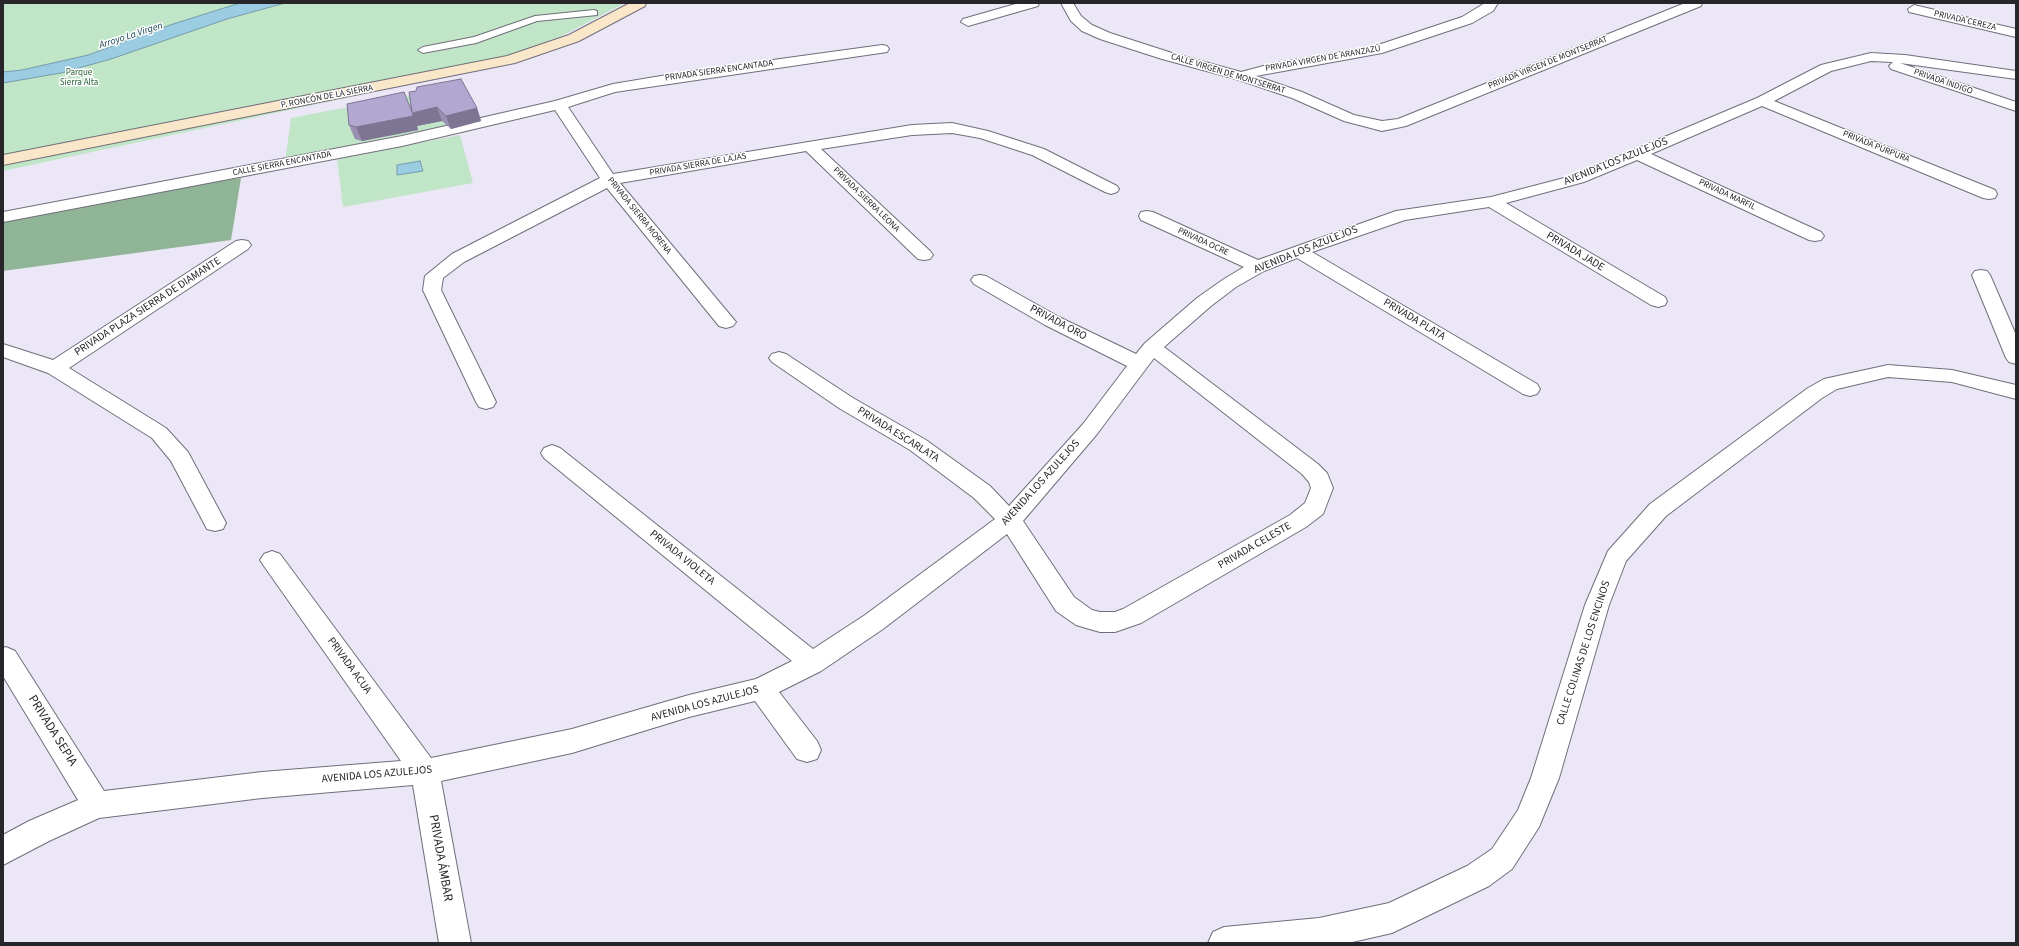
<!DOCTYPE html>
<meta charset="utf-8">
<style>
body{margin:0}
#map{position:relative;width:2019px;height:946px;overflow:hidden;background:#ebe7f6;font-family:"Source Sans 3",sans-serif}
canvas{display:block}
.frame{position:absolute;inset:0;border:4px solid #26252a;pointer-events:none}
</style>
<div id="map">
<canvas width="2019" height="946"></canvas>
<div class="frame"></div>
</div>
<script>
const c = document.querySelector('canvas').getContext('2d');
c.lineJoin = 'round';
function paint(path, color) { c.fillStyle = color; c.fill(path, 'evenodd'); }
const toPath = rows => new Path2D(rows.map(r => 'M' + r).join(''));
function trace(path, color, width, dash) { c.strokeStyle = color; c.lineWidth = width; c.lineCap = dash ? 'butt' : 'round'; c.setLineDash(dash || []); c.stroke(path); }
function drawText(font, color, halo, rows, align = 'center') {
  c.font = font + ' "Source Sans 3",sans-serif'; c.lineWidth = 3; c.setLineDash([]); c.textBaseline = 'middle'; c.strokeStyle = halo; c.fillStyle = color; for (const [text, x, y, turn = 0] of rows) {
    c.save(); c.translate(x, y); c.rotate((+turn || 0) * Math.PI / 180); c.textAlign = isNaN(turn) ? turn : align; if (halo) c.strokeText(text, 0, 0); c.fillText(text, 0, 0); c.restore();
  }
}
const green = toPath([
 [3,3,625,3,510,63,3,171],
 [410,95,421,104,353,116,418,130,417,126,442,121,451,129,285,163,291,118],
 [460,135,473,183,343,207,337,159]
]);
const forest = toPath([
 [241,178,231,240,3,271,3,220,142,191]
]);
const water = toPath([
 [240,3,285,3,227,19,111,59,61,73,3,83,3,72,22,70,88,55,173,24,240,3],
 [420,161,423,171,397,175,397,165,420,161]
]);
const lane = toPath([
 [594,10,597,11,597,15,537,21,476,43,423,53,418,50,423,47,474,37,535,16,594,10]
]);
const street = toPath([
 [1019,3,1039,3,1038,6,968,26,961,22,963,19,1019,3],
 [1061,3,1073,3,1081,16,1092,25,1110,33,1172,53,1241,72,1271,64,1375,46,1462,17,1485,3,1498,3,1493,11,1472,23,1382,53,1256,76,1302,92,1354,115,1382,121,1398,119,1685,3,1702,3,1701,6,1406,126,1382,131,1344,121,1292,98,1236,79,1162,59,1100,39,1082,31,1071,21,1061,3],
 [1914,5,2016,29,2016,37,1909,12,1908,9,1914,5],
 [882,45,887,46,889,49,887,52,615,92,568,107,613,174,912,125,952,123,988,131,1044,149,1117,186,1119,189,1117,192,1111,194,1105,192,1032,155,980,138,952,133,912,135,821,149,930,251,933,255,930,259,924,260,918,259,806,151,620,183,736,322,733,326,726,328,719,326,607,188,464,262,443,278,441,290,496,402,493,407,486,409,479,407,476,402,423,290,425,276,452,254,600,178,555,110,402,146,3,222,3,212,402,136,555,101,613,84,685,72,882,45],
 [1871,53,1905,55,2016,71,2016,79,1900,63,2016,102,2016,111,1891,69,1889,66,1893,62,1871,61,1831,71,1774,101,1995,190,1997,194,1995,198,1989,199,1983,198,1762,106,1651,154,1821,232,1824,236,1821,240,1815,241,1809,240,1637,160,1584,182,1506,203,1665,297,1667,301,1665,305,1658,307,1651,305,1489,207,1405,220,1312,252,1537,384,1540,389,1537,394,1530,396,1523,394,1297,258,1264,271,1236,287,1211,306,1164,347,1318,464,1327,473,1333,488,1323,514,1306,527,1141,623,1115,632,1100,632,1076,625,1056,611,1007,534,883,629,821,671,779,692,817,741,821,750,817,759,807,762,797,759,755,701,689,717,572,753,441,781,471,943,439,943,413,785,262,798,99,818,49,841,3,865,3,835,29,821,78,800,3,676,3,648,6,647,15,651,104,791,262,772,401,761,264,566,260,560,264,554,272,551,280,554,431,758,572,729,689,695,756,679,792,661,544,458,541,453,544,448,552,445,560,448,813,649,865,615,995,519,974,498,910,450,839,408,772,362,769,358,772,354,779,352,786,354,853,398,926,440,990,486,1009,506,1083,424,1127,366,1045,325,974,284,971,280,974,276,980,275,986,276,1059,317,1136,354,1145,343,1197,298,1224,279,1244,267,1141,220,1139,216,1141,212,1147,211,1153,212,1258,260,1396,211,1491,197,1572,176,1757,98,1821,65,1871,53],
 [1154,358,1302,474,1309,482,1311,488,1305,503,1290,515,1123,609,1115,612,1100,612,1092,610,1074,597,1023,521,1097,434,1154,358],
 [242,240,248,241,251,245,248,249,69,368,166,428,188,452,226,523,223,529,215,531,207,529,171,461,152,438,48,373,3,357,3,344,53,360,236,241,242,240],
 [1981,270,1987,271,1990,275,2016,335,2016,364,2009,362,2006,358,1972,275,1975,271,1981,270],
 [1888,365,1952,370,2016,385,2016,399,1952,382,1888,377,1837,389,1822,398,1666,516,1626,561,1609,605,1559,778,1539,827,1512,869,1489,886,1392,933,1348,943,1208,943,1213,932,1224,927,1319,918,1389,903,1467,866,1492,849,1518,810,1531,778,1585,605,1608,551,1650,504,1808,388,1824,379,1888,365]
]);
const secondary = toPath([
 [630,3,646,3,645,6,579,41,515,63,3,165,3,155,507,56,569,35,630,3]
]);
const wall = toPath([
 [409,92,477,108,481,121,451,129,442,121,417,126,418,130,362,141,355,139,349,125,411,112]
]);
const shadedWall = toPath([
 [437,107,442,121,417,126,418,130,362,141,356,127,412,112],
 [477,108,481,121,451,129,446,116]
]);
const building = toPath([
 [461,79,477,108,446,116,437,107,412,113,413,116,356,127,349,125,347,104,404,92,412,112,409,92,416,91,417,87,461,79]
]);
const farStreetnames = [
 ["PRIVADA CEREZA",1965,21,13],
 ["PRIVADA VIRGEN DE ARANZAZÚ",1323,59,-10],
 ["PRIVADA VIRGEN DE MONTSERRAT",1548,63,-22],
 ["PRIVADA SIERRA ENCANTADA",719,71,-8],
 ["CALLE VIRGEN DE MONTSERRAT",1228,74,17],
 ["PRIVADA ÍNDIGO",1943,82,19],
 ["P. RONCÓN DE LA SIERRA",327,97,-11],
 ["PRIVADA PÚRPURA",1876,147,22],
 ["CALLE SIERRA ENCANTADA",282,164,-11],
 ["PRIVADA SIERRA DE LAJAS",698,165,-10],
 ["PRIVADA MARFIL",1727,195,25],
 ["PRIVADA SIERRA LEONA",866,200,44],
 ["PRIVADA SIERRA MORENA",639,216,51],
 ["PRIVADA OCRE",1203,242,25]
];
const farParknames = [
 ["Parque",79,73],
 ["Sierra Alta",79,83]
];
const farWaternames = [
 ["Arroyo La Virgen",131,36,-18]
];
const streetNames = [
 ["AVENIDA LOS AZULEJOS",1616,162,-22],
 ["AVENIDA LOS AZULEJOS",1306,250,-22],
 ["PRIVADA JADE",1575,252,31],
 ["PRIVADA PLAZA SIERRA DE DIAMANTE",148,307,-33],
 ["PRIVADA PLATA",1414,320,31],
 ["PRIVADA ORO",1058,323,28],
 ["PRIVADA ESCARLATA",898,435,32],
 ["AVENIDA LOS AZULEJOS",1041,483,-48],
 ["PRIVADA CELESTE",1255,546,-30],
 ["PRIVADA VIOLETA",682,558,39],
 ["CALLE COLINAS DE LOS ENCINOS",1584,653,-72],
 ["PRIVADA ACUA",349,666,54],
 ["AVENIDA LOS AZULEJOS",705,704,-15],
 ["AVENIDA LOS AZULEJOS",377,775,-5]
];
const nearStreetnames = [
 ["PRIVADA SEPIA",52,731,58],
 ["PRIVADA ÁMBAR",440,858,80]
];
paint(green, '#c0e6c7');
paint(forest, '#8fb496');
paint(water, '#9bcde2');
trace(water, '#789bab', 1);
trace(lane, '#716e7b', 2);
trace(street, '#716e7b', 2);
trace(secondary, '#716e7b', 2);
paint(lane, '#fff');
paint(street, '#fff');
paint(secondary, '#fae7ca');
paint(wall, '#9990b3');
paint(shadedWall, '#7d7592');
paint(building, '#b2a7d0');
trace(building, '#7d7592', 1);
drawText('9px', '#26252a', '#fff', farStreetnames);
drawText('9px', '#265f36', '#fff', farParknames);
drawText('italic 10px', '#164151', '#fff', farWaternames);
drawText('11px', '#26252a', '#fff', streetNames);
drawText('13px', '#26252a', '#fff', nearStreetnames);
</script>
